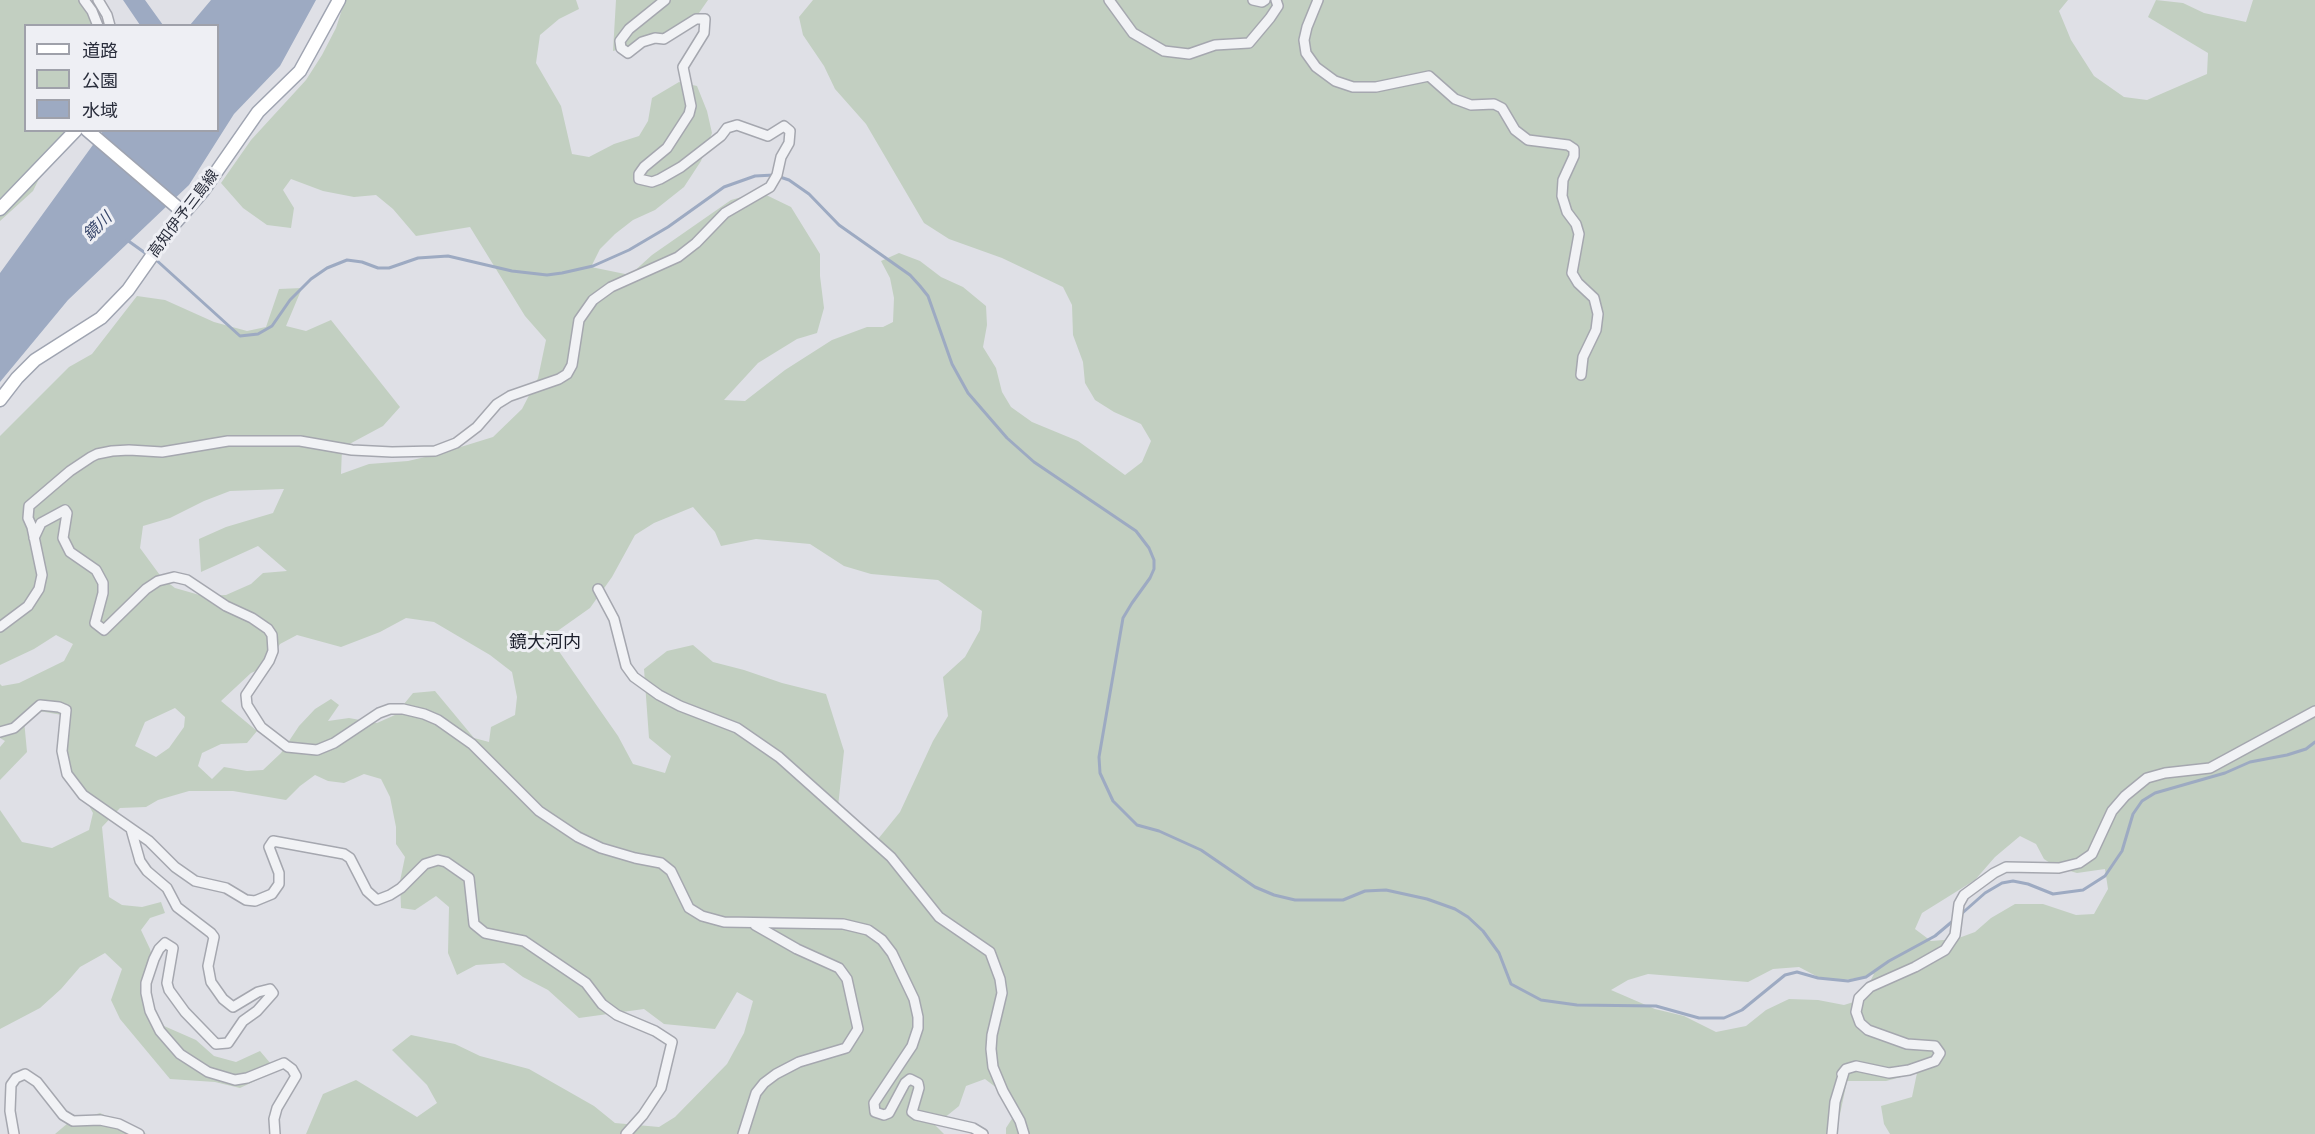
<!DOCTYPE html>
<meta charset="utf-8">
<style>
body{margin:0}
#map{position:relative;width:2315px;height:1134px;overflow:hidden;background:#dfe0e6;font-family:"DM Sans","Noto Sans JP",sans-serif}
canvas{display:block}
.legend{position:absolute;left:24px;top:24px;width:195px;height:108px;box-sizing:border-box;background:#eeeff4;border:2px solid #9fa1aa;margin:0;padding:8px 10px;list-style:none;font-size:18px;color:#292d3b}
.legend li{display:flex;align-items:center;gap:12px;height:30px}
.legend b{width:30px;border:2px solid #9fa1aa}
</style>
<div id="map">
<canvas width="2315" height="1134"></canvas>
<ul class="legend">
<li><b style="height:8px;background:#fff"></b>道路</li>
<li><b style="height:16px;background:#c2cfc1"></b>公園</li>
<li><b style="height:16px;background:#9daac2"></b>水域</li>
</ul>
</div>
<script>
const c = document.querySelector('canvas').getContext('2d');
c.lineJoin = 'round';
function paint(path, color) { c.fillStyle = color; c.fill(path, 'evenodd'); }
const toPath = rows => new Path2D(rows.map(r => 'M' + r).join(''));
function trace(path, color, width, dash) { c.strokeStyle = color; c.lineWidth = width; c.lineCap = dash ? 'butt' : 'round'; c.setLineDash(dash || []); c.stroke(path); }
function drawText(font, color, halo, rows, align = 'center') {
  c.font = font + ' "DM Sans","Noto Sans JP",sans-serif'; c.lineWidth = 6; c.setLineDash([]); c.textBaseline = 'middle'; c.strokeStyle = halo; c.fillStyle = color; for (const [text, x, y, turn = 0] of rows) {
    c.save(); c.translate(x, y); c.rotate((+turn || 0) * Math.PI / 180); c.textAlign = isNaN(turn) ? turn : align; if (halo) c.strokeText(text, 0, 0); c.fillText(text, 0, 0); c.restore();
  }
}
const green = toPath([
 [0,0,80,0,95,25,26,26,26,130,65,131,57,142,33,191,0,221],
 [345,0,576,0,579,9,559,19,540,35,536,63,561,106,572,154,589,157,614,144,639,136,648,121,652,98,679,82,697,86,707,111,712,133,701,161,684,187,655,210,633,220,615,234,600,249,591,267,630,275,652,255,731,200,760,192,791,207,820,254,820,276,824,308,817,333,797,339,758,363,724,400,745,401,785,370,832,340,867,327,883,327,893,322,894,298,890,278,881,261,899,253,920,261,941,277,963,287,986,306,987,325,983,347,996,368,1002,392,1011,407,1032,422,1078,441,1125,475,1142,462,1151,441,1141,424,1114,412,1095,400,1085,383,1083,362,1073,335,1072,305,1063,287,1002,258,949,239,924,223,866,124,835,89,824,66,803,35,799,17,813,0,2068,0,2059,11,2071,40,2094,76,2124,97,2147,100,2207,74,2208,53,2148,17,2156,0,2183,3,2204,13,2246,22,2253,0,2315,0,2315,1134,1890,1134,1884,1124,1881,1106,1912,1097,1917,1073,1886,1081,1847,1081,1840,1114,1830,1134,1006,1134,1006,1128,1015,1114,1002,1092,985,1079,966,1086,959,1106,943,1119,925,1115,944,1134,306,1134,323,1094,356,1080,417,1117,437,1103,427,1085,392,1050,411,1035,455,1044,480,1056,529,1069,594,1106,615,1123,659,1127,675,1117,727,1064,744,1033,753,1001,737,992,715,1029,664,1024,644,1009,579,1018,548,990,523,977,504,963,476,965,457,975,448,953,449,907,436,896,415,910,401,908,400,881,405,857,396,844,396,827,390,797,381,779,364,774,344,783,328,781,315,775,300,786,286,800,233,791,189,791,158,800,146,807,120,808,102,827,109,897,122,905,142,907,161,902,165,913,150,918,141,930,150,949,155,968,145,992,149,1009,164,1026,196,1040,214,1056,236,1062,260,1051,271,1064,259,1079,240,1088,215,1082,170,1079,120,1019,111,1000,122,969,105,953,80,967,61,989,40,1008,0,1029,0,810,22,842,52,848,89,830,93,813,83,795,71,781,62,715,39,711,24,720,27,752,0,780,0,747,5,741,0,738,0,684,2,686,19,683,64,661,73,644,56,635,34,649,0,665,0,436,69,367,92,354,137,296,165,300,214,322,247,331,266,327,279,289,302,288,286,326,306,331,331,320,400,407,383,426,342,448,341,474,369,464,408,461,438,454,493,437,522,409,538,378,546,340,525,316,470,227,416,236,393,209,376,195,354,197,323,191,291,179,283,190,294,208,291,228,267,225,243,208,221,183,251,140,306,80,322,55,336,28],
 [284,489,273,513,226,527,199,539,201,572,258,546,287,571,263,573,251,584,226,595,203,596,175,588,162,578,140,548,143,526,170,518,204,501,230,491],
 [693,507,715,532,721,546,756,539,810,544,844,566,871,574,938,580,982,611,980,630,965,657,943,677,948,716,933,741,900,812,874,844,837,816,844,751,826,694,782,683,744,670,713,662,693,645,667,651,644,669,649,738,671,756,665,773,633,764,618,736,549,637,590,608,612,577,635,535,654,523],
 [406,618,434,622,490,655,512,672,517,697,515,715,491,727,489,742,474,738,435,691,413,693,395,715,377,723,349,718,328,721,339,705,331,699,315,709,299,726,281,753,263,770,247,771,224,767,212,779,198,766,202,753,221,744,247,743,257,731,221,701,251,673,267,666,280,644,297,635,341,647,380,632],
 [175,708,185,717,184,727,169,748,156,757,135,746,145,722],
 [2020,836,2036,844,2044,859,2056,867,2077,873,2105,869,2108,889,2094,914,2076,915,2043,904,2015,904,1991,918,1975,932,1956,939,1931,941,1915,929,1922,913,1975,880,1995,857],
 [1799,967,1818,977,1842,980,1860,978,1874,974,1860,1000,1844,1005,1818,1000,1789,999,1766,1010,1746,1026,1716,1032,1684,1016,1655,1009,1611,990,1628,980,1648,974,1748,982,1773,969],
 [616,0,708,0,692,23,674,37,633,45,613,51],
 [100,1113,136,1130,147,1134,55,1134,68,1123]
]);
const water = toPath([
 [123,0,145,0,163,25,140,25],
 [211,0,316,0,280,66,234,114,189,185,68,300,0,382,0,273,103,131,218,130,218,26,190,25]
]);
const stream = toPath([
 [127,240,148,255],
 [154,258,240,336,258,334,272,326,290,300,311,279,327,268,347,260,362,262,378,268,389,268,418,258,448,256,512,271,547,275,562,273,593,266,629,250,668,227,724,187,755,176,774,175,789,180,809,194,839,225,910,275,920,286,928,296,952,364,968,393,1007,438,1034,462,1136,531,1149,548,1154,560,1154,569,1150,578,1132,603,1123,618,1099,757,1100,773,1113,801,1137,825,1159,831,1201,850,1255,887,1274,895,1295,900,1343,900,1365,891,1386,890,1427,899,1455,909,1468,917,1483,931,1499,953,1511,984,1541,1000,1577,1005,1656,1006,1699,1018,1724,1018,1742,1010,1785,975,1797,972,1818,978,1848,981,1866,977,1889,961,1935,936,1954,920],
 [1959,916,1985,893,2002,883,2013,881,2028,884,2053,894,2083,890,2105,876,2122,851,2133,814,2142,801,2155,793,2225,773,2250,762,2287,755,2306,749,2315,742]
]);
const minor = toPath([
 [84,0,92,11,98,26],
 [98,0,107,15,110,26],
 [1109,0,1133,33,1164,51,1189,54,1215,45,1249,43,1270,18,1278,6,1276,0],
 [1253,0,1262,2,1265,0],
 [1318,0,1307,27,1304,40,1306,53,1316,67,1335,81,1353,87,1376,87,1429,76,1455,99,1471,105,1494,104,1502,108,1515,130,1528,140,1568,145,1574,149,1574,156,1563,180,1562,196,1567,212,1576,224,1579,234,1572,273,1578,283,1594,298,1598,314,1596,330,1583,357,1581,375],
 [34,538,41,523,65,510,67,513,63,538,70,552,96,570,103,583,103,593,95,623,104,630,146,589,158,581,174,577,187,580,226,606,252,618,268,629,272,635,273,651,269,661,246,695,247,705,261,727,287,747,317,750,334,743,379,713,390,709,403,709,424,714,438,720,472,744,539,811,578,837,601,848,635,858,661,863,671,871,689,908,702,916,724,922,843,924,868,930,882,940,892,953,914,999,918,1017,918,1028,912,1046,874,1103,875,1112,884,1115,889,1113,905,1083,910,1079,918,1083,919,1088,912,1112,916,1115,973,1128,983,1134],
 [598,589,614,619,626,666,634,677,659,695,680,706,737,728,779,757,891,857,939,917,990,952,1000,979,1002,993,992,1035,991,1049,993,1067,1003,1091,1020,1121,1024,1134],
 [0,627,28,606,39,589,42,575,32,527,28,518,29,506,70,471,91,457,97,454,112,451,129,450,162,452,228,441,300,441,352,450,392,452,435,451,456,443,477,427,497,404,510,396,559,379,567,374,572,365,579,320,593,300,611,287,678,257,696,243,725,213,770,187,777,175,781,157,789,143,790,131,784,126,768,136,737,125,727,128,721,136,681,167,660,179,652,182,639,179,639,174,644,167,667,148,689,114,691,106,683,67,704,33,705,19,696,19,664,39,655,38,642,42,628,53,621,48,620,41,629,29,665,0],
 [0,732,14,728,40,705,59,707,66,710,62,751,67,774,83,795,149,841,175,867,195,881,226,888,246,900,255,901,272,894,279,884,279,873,269,847,273,841,344,854,350,858,367,891,377,900,390,895,401,888,425,864,438,860,446,862,469,878,474,924,485,933,524,941,586,983,602,1004,617,1015,655,1031,672,1042,661,1088,643,1115,626,1134],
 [131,829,140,861,147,871,167,888,177,907,211,933,214,937,208,966,211,982,223,999,233,1007,258,992,270,989,273,993,257,1011,243,1021,228,1043,216,1044,185,1012,169,990,167,983,173,948,165,943,159,949,154,959,146,983,146,993,150,1011,160,1031,180,1054,208,1072,235,1080,247,1078,284,1063,292,1069,296,1076,277,1108,274,1119,275,1134],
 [14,1134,10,1111,11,1085,16,1078,25,1074,37,1082,63,1115,73,1121,100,1120,119,1124,139,1134],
 [743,1134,756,1093,764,1083,776,1074,799,1062,846,1048,858,1029,847,979,839,968,797,949,755,925],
 [1832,1134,1835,1102,1844,1072,1842,1074,1846,1069,1856,1066,1889,1073,1909,1070,1935,1061,1940,1053,1935,1046,1907,1044,1868,1030,1860,1023,1856,1012,1859,998,1870,987,1915,967,1945,950,1955,935,1959,904,1964,895,1994,873,2006,867,2059,868,2079,863,2092,854,2112,811,2125,796,2147,778,2165,773,2210,768,2315,711]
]);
const major = toPath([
 [87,130,177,207,185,212],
 [0,209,76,130],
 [0,400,17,378,35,360,101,318,128,290,175,223,203,191,258,112,300,71,339,0]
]);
const streetNames = [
 ["高知伊予三島線",184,214,-53]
];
const waterNames = [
 ["鏡川",98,227,-44]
];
const quarterNames = [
 ["鏡大河内",545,643]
];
paint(green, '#c2cfc1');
paint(water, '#9daac2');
trace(stream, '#9daac2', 3);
trace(minor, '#a5a7af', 12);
trace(major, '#9fa4b1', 15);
trace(minor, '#f1f2f5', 9);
trace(major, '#fff', 12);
drawText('15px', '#292d3b', '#eeeff4', streetNames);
drawText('italic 16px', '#38476b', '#eeeff4', waterNames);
drawText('18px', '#1c1f2c', '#eeeff4', quarterNames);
</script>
